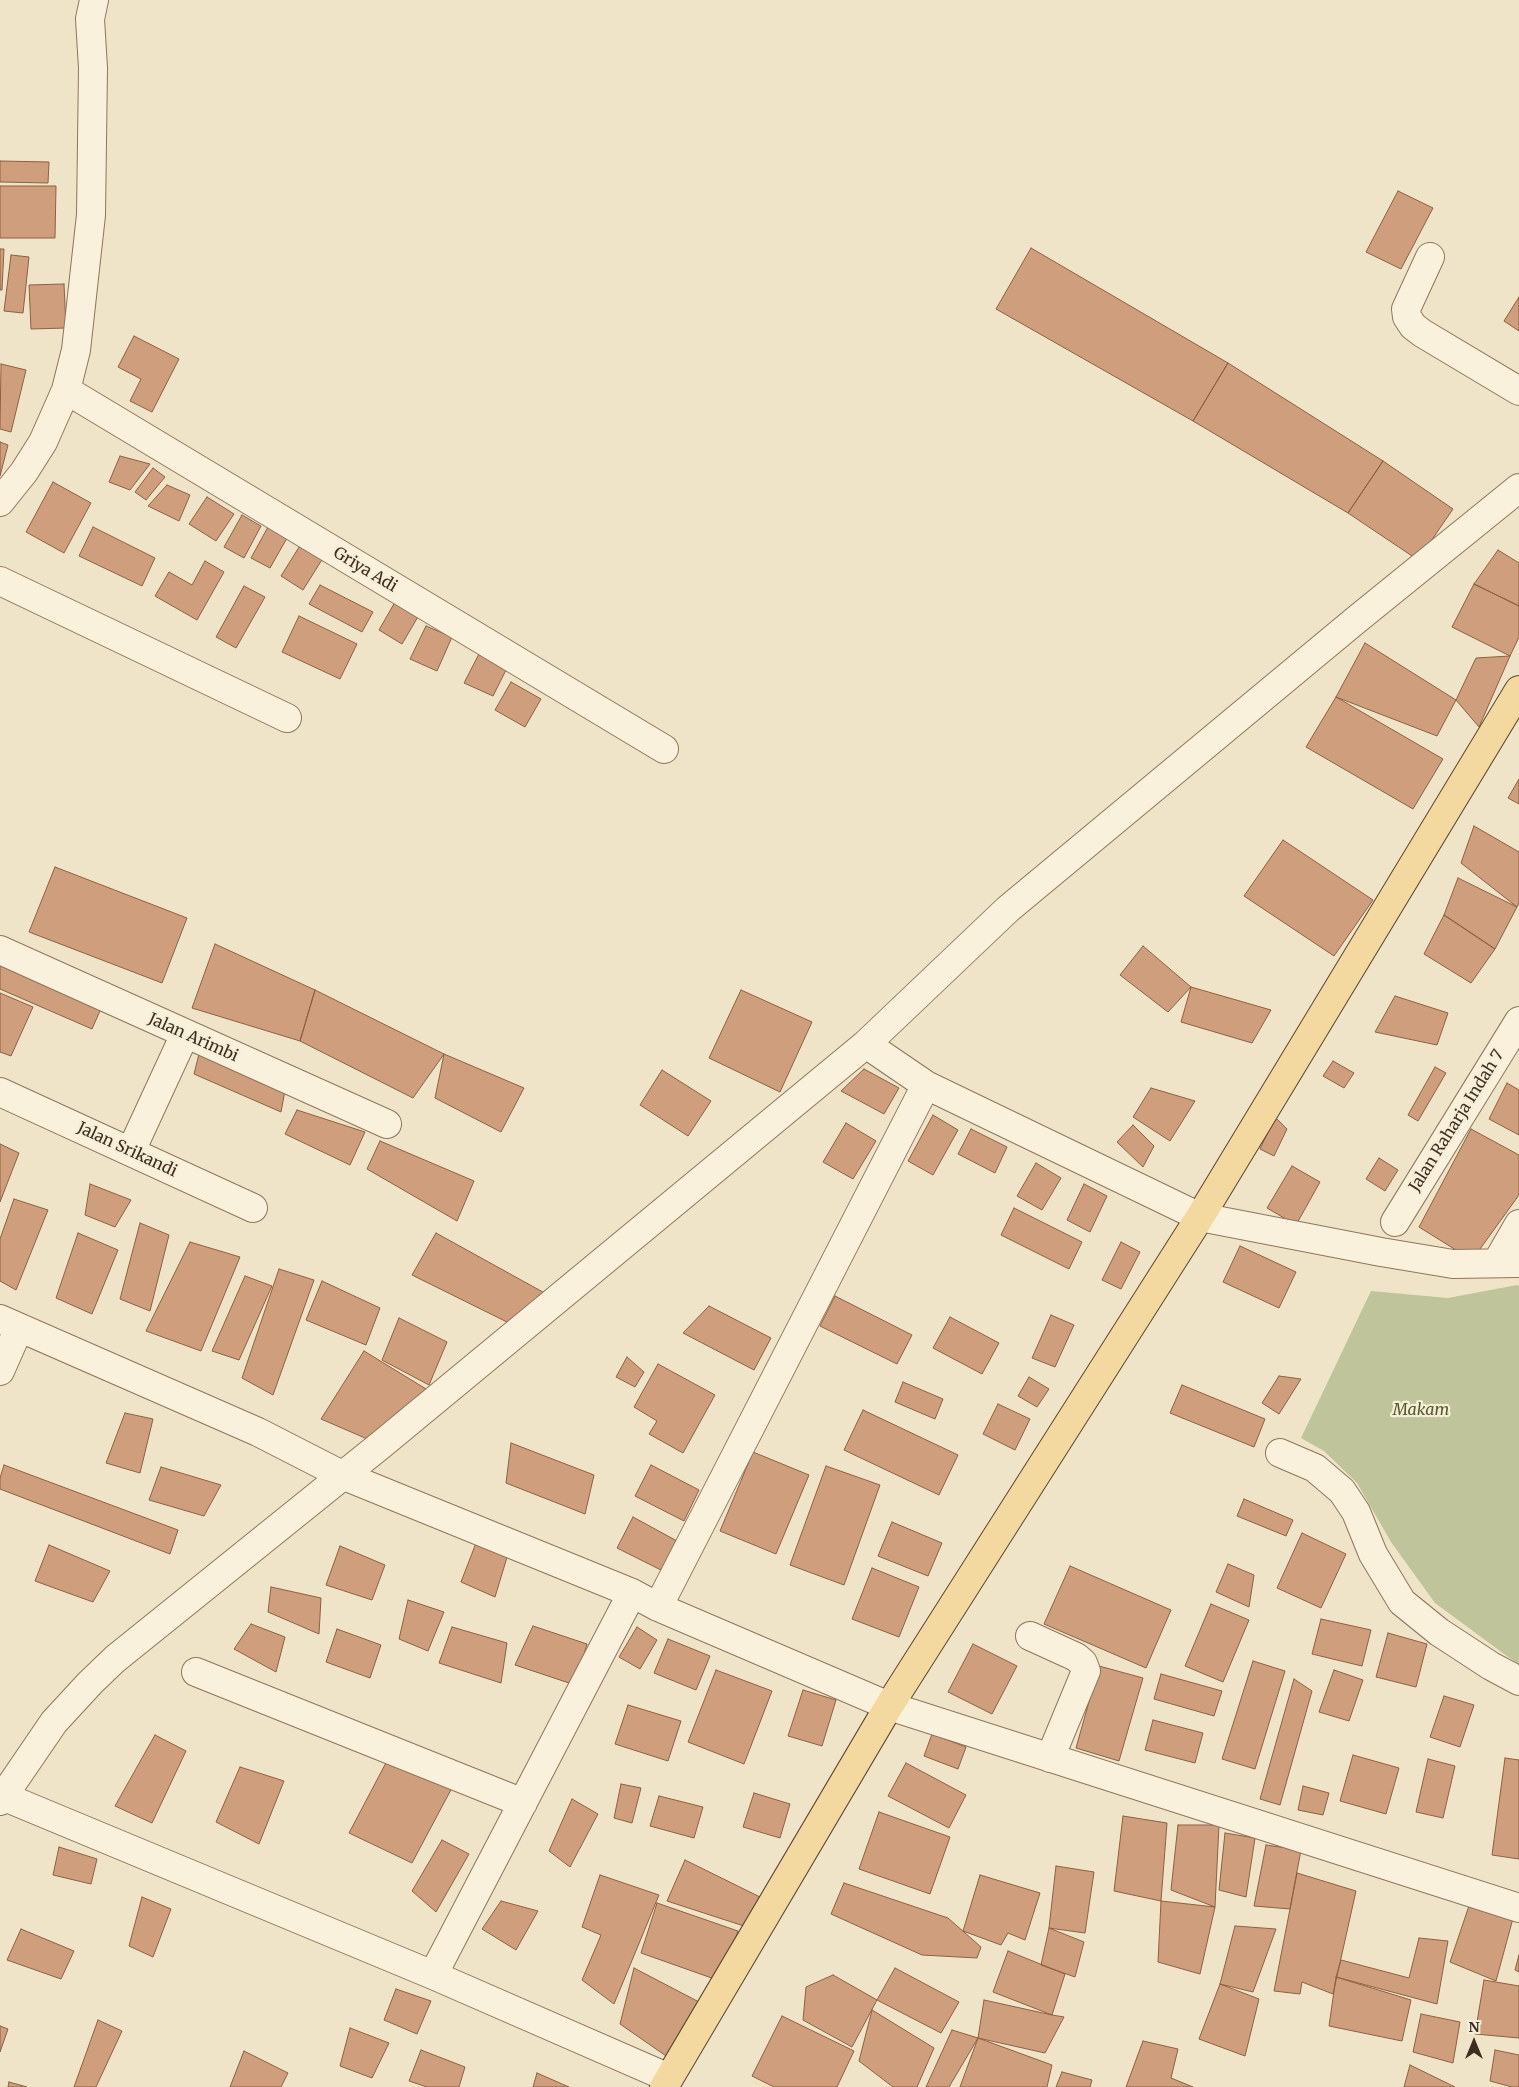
<!DOCTYPE html>
<style>
body{margin:0}
#map{position:relative;width:1519px;height:2087px;overflow:hidden;background:#f0e4c8;font-family:Merriweather,serif}
canvas{display:block}
.north{position:absolute;left:1449px;top:2017px;width:50px;height:50px;-webkit-text-stroke:4px #f7eed8;paint-order:stroke;rotate:0deg;font-size:14px;font-weight:700;line-height:20px;text-align:center;color:#3d2e20}
.north::after{content:'';display:block;margin:auto;width:18px;height:22px;background:#3d2e20;clip-path:polygon(50% 0,100% 100%,50% 72%,0 100%)}
</style>
<div id="map">
<canvas width="1519" height="2087"></canvas>
<div class="north">N</div>
</div>
<script>
const c = document.querySelector('canvas').getContext('2d');
c.lineJoin = 'round';
function paint(path, color) { c.fillStyle = color; c.fill(path, 'evenodd'); }
const toPath = rows => new Path2D(rows.map(r => 'M' + r).join(''));
function trace(path, color, width, dash) { c.strokeStyle = color; c.lineWidth = width; c.lineCap = dash ? 'butt' : 'round'; c.setLineDash(dash || []); c.stroke(path); }
function drawText(font, color, halo, rows, align = 'center') {
  c.font = font + ' Merriweather,serif'; c.lineWidth = 4.5; c.setLineDash([]); c.textBaseline = 'middle'; c.strokeStyle = halo; c.fillStyle = color; for (const [text, x, y, turn = 0] of rows) {
    c.save(); c.translate(x, y); c.rotate((+turn || 0) * Math.PI / 180); c.textAlign = isNaN(turn) ? turn : align; if (halo) c.strokeText(text, 0, 0); c.fillText(text, 0, 0); c.restore();
  }
}
const cemetery = toPath([
 [1517,1285,1519,1286,1519,1665,1435,1603,1391,1542,1357,1483,1324,1451,1301,1438,1371,1291,1448,1298]
]);
const building = toPath([
 [0,161,49,162,48,183,0,182,0,161],
 [0,186,56,186,55,238,0,238,0,186],
 [1398,191,1433,208,1401,269,1366,252,1398,191],
 [1031,248,1228,363,1193,421,996,309,1031,248],
 [0,249,4,249,2,290,0,290,0,249],
 [11,255,29,257,23,313,4,311,11,255],
 [64,284,66,328,31,329,29,285,64,284],
 [1519,297,1519,331,1504,321,1519,297],
 [134,336,179,359,152,412,130,401,141,379,118,367,134,336],
 [1228,363,1383,461,1348,513,1193,421,1228,363],
 [1,364,26,370,11,432,0,429,1,364],
 [0,442,8,445,0,476,0,442],
 [120,456,150,464,130,490,109,482,120,456],
 [1383,461,1453,509,1418,560,1348,513,1383,461],
 [153,468,165,477,146,500,135,492,153,468],
 [53,482,91,503,64,553,26,532,53,482],
 [167,485,190,495,179,521,148,506,167,485],
 [207,497,234,514,216,541,189,524,207,497],
 [242,515,261,526,244,558,224,547,242,515],
 [93,527,155,558,142,586,79,556,93,527],
 [268,527,287,538,270,568,251,558,268,527],
 [301,544,323,558,303,590,281,576,301,544],
 [1498,550,1519,563,1519,606,1474,584,1498,550],
 [205,561,224,572,197,620,155,596,169,572,192,585,205,561],
 [1474,584,1519,606,1519,637,1510,656,1452,627,1474,584],
 [320,585,373,612,362,632,309,604,320,585],
 [244,586,265,597,236,648,216,637,244,586],
 [395,602,419,615,402,644,379,630,395,602],
 [299,616,357,644,340,679,282,652,299,616],
 [426,626,452,637,437,671,410,659,426,626],
 [1365,643,1456,700,1437,736,1336,697,1365,643],
 [480,652,508,666,493,696,464,683,480,652],
 [1510,656,1479,727,1456,700,1476,658,1510,656],
 [511,682,541,699,525,727,495,710,511,682],
 [1336,697,1443,759,1413,809,1306,747,1336,697],
 [1519,779,1519,804,1508,798,1519,779],
 [1474,826,1519,852,1519,903,1517,907,1461,863,1474,826],
 [1283,840,1373,900,1334,956,1244,896,1283,840],
 [55,867,187,918,162,983,29,932,55,867],
 [1458,878,1517,907,1495,949,1444,915,1458,878],
 [1444,915,1495,949,1471,983,1424,954,1444,915],
 [215,944,315,990,300,1041,192,1008,215,944],
 [1143,946,1191,987,1168,1012,1120,975,1143,946],
 [2,960,103,1004,92,1029,0,989,0,965,2,960],
 [1191,987,1271,1010,1252,1043,1181,1022,1191,987],
 [315,990,444,1054,413,1098,300,1041,315,990],
 [741,990,812,1022,780,1092,709,1058,741,990],
 [0,993,33,1007,11,1056,0,1052,0,993],
 [1395,996,1448,1013,1437,1045,1375,1032,1395,996],
 [200,1050,286,1085,281,1112,194,1074,200,1050],
 [444,1054,524,1088,501,1132,435,1098,444,1054],
 [1333,1061,1354,1073,1344,1088,1323,1076,1333,1061],
 [1435,1067,1446,1073,1418,1121,1408,1115,1435,1067],
 [864,1069,899,1088,884,1114,841,1091,864,1069],
 [662,1070,711,1101,688,1136,640,1105,662,1070],
 [1507,1083,1519,1090,1519,1135,1489,1119,1507,1083],
 [1151,1088,1195,1101,1170,1141,1133,1117,1151,1088],
 [297,1110,365,1132,350,1165,285,1134,297,1110],
 [933,1115,958,1130,933,1175,908,1161,933,1115],
 [1275,1117,1287,1129,1274,1156,1260,1149,1275,1117],
 [846,1123,876,1141,853,1179,823,1162,846,1123],
 [1133,1125,1154,1146,1143,1167,1117,1142,1133,1125],
 [971,1129,1007,1147,995,1173,958,1154,971,1129],
 [1471,1129,1519,1155,1519,1195,1472,1260,1419,1227,1471,1129],
 [380,1141,474,1181,457,1221,367,1169,380,1141],
 [0,1144,19,1153,0,1202,0,1144],
 [1379,1158,1398,1170,1385,1191,1366,1179,1379,1158],
 [1036,1163,1061,1178,1042,1210,1017,1196,1036,1163],
 [1292,1166,1320,1182,1296,1225,1267,1208,1292,1166],
 [90,1184,131,1200,115,1227,85,1215,90,1184],
 [1084,1184,1107,1196,1090,1232,1067,1220,1084,1184],
 [14,1199,48,1210,16,1290,0,1281,0,1239,14,1199],
 [1014,1208,1082,1242,1069,1269,1001,1235,1014,1208],
 [140,1223,169,1235,150,1311,120,1299,140,1223],
 [78,1233,118,1250,92,1314,56,1298,78,1233],
 [436,1233,550,1296,513,1325,412,1275,436,1233],
 [190,1242,240,1257,201,1351,146,1331,190,1242],
 [1121,1242,1140,1252,1121,1289,1102,1280,1121,1242],
 [1240,1246,1296,1272,1279,1308,1223,1282,1240,1246],
 [279,1269,314,1280,273,1395,242,1378,279,1269],
 [245,1276,272,1286,239,1360,212,1351,245,1276],
 [322,1281,380,1308,366,1345,306,1320,322,1281],
 [835,1296,912,1335,897,1364,820,1326,835,1296],
 [709,1306,771,1338,754,1370,683,1333,709,1306],
 [1051,1315,1074,1325,1055,1367,1032,1358,1051,1315],
 [950,1317,999,1343,982,1374,933,1348,950,1317],
 [399,1318,447,1342,429,1385,382,1360,399,1318],
 [364,1351,431,1392,372,1441,321,1419,364,1351],
 [627,1357,644,1372,635,1387,616,1377,627,1357],
 [658,1364,715,1395,683,1453,649,1434,657,1421,634,1407,658,1364],
 [1279,1376,1301,1379,1279,1414,1262,1403,1279,1376],
 [1029,1377,1049,1389,1037,1407,1018,1396,1029,1377],
 [903,1382,943,1399,935,1419,895,1402,903,1382],
 [1182,1385,1265,1419,1254,1447,1170,1413,1182,1385],
 [998,1404,1030,1419,1015,1450,983,1434,998,1404],
 [863,1410,958,1455,939,1495,844,1450,863,1410],
 [125,1413,153,1419,140,1473,106,1463,125,1413],
 [511,1443,594,1475,585,1514,506,1483,511,1443],
 [753,1452,809,1475,776,1554,720,1531,753,1452],
 [4,1465,178,1530,170,1554,0,1489,0,1478,4,1465],
 [651,1465,699,1490,684,1521,635,1496,651,1465],
 [826,1466,880,1485,844,1585,790,1565,826,1466],
 [161,1467,221,1485,204,1516,149,1500,161,1467],
 [1244,1499,1293,1520,1286,1536,1237,1516,1244,1499],
 [633,1517,677,1541,661,1570,617,1548,633,1517],
 [892,1522,942,1543,928,1576,878,1556,892,1522],
 [1302,1533,1346,1554,1321,1608,1277,1588,1302,1533],
 [476,1543,508,1554,495,1597,461,1582,476,1543],
 [49,1545,110,1571,93,1602,35,1581,49,1545],
 [340,1546,385,1565,372,1600,326,1585,340,1546],
 [1228,1564,1254,1575,1249,1607,1216,1592,1228,1564],
 [1070,1566,1171,1610,1146,1668,1044,1624,1070,1566],
 [872,1568,919,1587,899,1637,852,1619,872,1568],
 [271,1587,321,1598,319,1634,268,1612,271,1587],
 [408,1600,444,1612,428,1651,399,1639,408,1600],
 [1211,1604,1249,1620,1223,1682,1185,1666,1211,1604],
 [1321,1619,1371,1630,1362,1666,1312,1654,1321,1619],
 [251,1624,285,1637,276,1672,234,1649,251,1624],
 [533,1626,587,1644,575,1685,515,1665,533,1626],
 [452,1627,507,1643,501,1683,439,1663,452,1627],
 [637,1627,657,1640,640,1669,619,1657,637,1627],
 [337,1629,381,1645,370,1678,326,1662,337,1629],
 [1388,1633,1427,1644,1416,1687,1376,1677,1388,1633],
 [668,1639,710,1656,696,1690,654,1673,668,1639],
 [973,1644,1017,1666,992,1714,948,1692,973,1644],
 [1253,1661,1285,1671,1255,1769,1222,1759,1253,1661],
 [1099,1666,1143,1678,1119,1761,1076,1748,1099,1666],
 [716,1670,772,1691,744,1764,688,1742,716,1670],
 [1334,1670,1363,1680,1349,1721,1319,1712,1334,1670],
 [1161,1674,1222,1691,1214,1716,1154,1699,1161,1674],
 [1294,1679,1312,1691,1280,1805,1260,1799,1294,1679],
 [803,1690,836,1700,822,1746,788,1736,803,1690],
 [1444,1696,1474,1705,1460,1747,1430,1737,1444,1696],
 [628,1705,681,1721,668,1761,615,1744,628,1705],
 [1153,1720,1203,1733,1195,1763,1145,1750,1153,1720],
 [932,1734,966,1747,958,1769,924,1756,932,1734],
 [155,1735,186,1751,152,1823,115,1806,155,1735],
 [1353,1755,1399,1768,1386,1814,1340,1801,1353,1755],
 [1505,1758,1519,1760,1519,1859,1492,1855,1505,1758],
 [388,1759,454,1784,412,1863,349,1833,388,1759],
 [1428,1759,1455,1766,1443,1818,1416,1812,1428,1759],
 [906,1763,966,1795,949,1828,888,1796,906,1763],
 [240,1767,284,1781,259,1844,216,1822,240,1767],
 [621,1784,641,1788,632,1823,614,1818,621,1784],
 [1303,1786,1329,1793,1323,1815,1298,1810,1303,1786],
 [754,1793,790,1804,780,1838,743,1827,754,1793],
 [659,1796,703,1807,694,1838,650,1826,659,1796],
 [572,1799,598,1814,570,1867,549,1851,572,1799],
 [879,1812,950,1837,930,1894,859,1869,879,1812],
 [1123,1816,1167,1823,1161,1901,1114,1891,1123,1816],
 [1178,1825,1219,1825,1215,1907,1171,1890,1178,1825],
 [1225,1833,1255,1838,1246,1897,1219,1890,1225,1833],
 [442,1840,469,1854,436,1912,412,1891,442,1840],
 [1266,1845,1301,1850,1290,1909,1254,1906,1266,1845],
 [59,1847,97,1859,91,1884,53,1875,59,1847],
 [685,1860,760,1897,747,1927,667,1901,685,1860],
 [1056,1866,1094,1872,1085,1933,1049,1928,1056,1866],
 [1297,1873,1356,1891,1333,1994,1302,1982,1300,1994,1274,1991,1297,1873],
 [600,1875,659,1895,614,2004,582,1980,601,1935,582,1927,600,1875],
 [980,1875,1040,1893,1025,1940,1008,1933,1001,1945,963,1931,980,1875],
 [844,1883,948,1918,981,1947,977,1958,922,1955,831,1914,844,1883],
 [142,1897,171,1909,153,1957,129,1946,142,1897],
 [1472,1897,1515,1911,1496,1981,1450,1962,1472,1897],
 [501,1901,538,1911,516,1950,482,1929,501,1901],
 [1161,1901,1215,1907,1200,1974,1158,1962,1161,1901],
 [657,1903,738,1931,723,1982,641,1953,657,1903],
 [1235,1926,1276,1929,1253,1992,1220,1984,1235,1926],
 [1049,1928,1084,1942,1075,1977,1041,1965,1049,1928],
 [21,1929,74,1951,61,1979,7,1960,21,1929],
 [1419,1938,1448,1941,1437,2004,1336,1977,1341,1960,1409,1978,1419,1938],
 [1008,1951,1065,1974,1052,2015,993,1992,1008,1951],
 [1519,1955,1519,1972,1515,1970,1519,1955],
 [634,1968,699,2002,669,2058,620,2024,634,1968],
 [895,1968,959,2002,941,2033,877,2000,895,1968],
 [833,1975,877,2000,852,2047,803,2020,806,1987,833,1975],
 [1336,1977,1411,2000,1402,2041,1329,2026,1336,1977],
 [1484,1980,1519,1986,1519,2038,1475,2034,1484,1980],
 [1220,1984,1259,1999,1245,2056,1199,2039,1220,1984],
 [396,1989,431,2001,417,2034,384,2020,396,1989],
 [984,2000,1052,2015,1064,2017,1045,2053,978,2038,984,2000],
 [872,2010,934,2048,917,2087,893,2087,859,2061,872,2010],
 [1421,2014,1460,2022,1453,2063,1413,2052,1421,2014],
 [782,2016,854,2051,837,2087,774,2087,752,2076,782,2016],
 [98,2020,122,2031,96,2087,74,2087,98,2020],
 [0,2026,8,2029,0,2052,0,2026],
 [350,2028,389,2043,372,2078,340,2066,350,2028],
 [952,2030,978,2038,949,2087,926,2087,952,2030],
 [978,2038,1052,2065,1047,2087,960,2087,978,2038],
 [1143,2041,1178,2049,1171,2078,1193,2087,1126,2087,1143,2041],
 [421,2050,465,2067,459,2087,427,2087,409,2081,421,2050],
 [1495,2050,1519,2055,1519,2087,1512,2087,1490,2081,1495,2050],
 [244,2051,288,2073,281,2087,230,2087,244,2051],
 [1410,2065,1455,2087,1404,2087,1410,2065],
 [1062,2072,1092,2080,1090,2087,1056,2087,1062,2072],
 [537,2073,569,2087,533,2087,537,2073],
 [9,2082,27,2087,8,2087,9,2082]
]);
const minor = toPath([
 [1430,257,1406,309,1407,317,1413,326,1422,333,1519,391],
 [66,390,664,749],
 [0,502,24,472,43,442,66,390,76,350,91,215,93,68,90,19,94,0],
 [0,581,287,718],
 [0,950,387,1124],
 [926,1085,1200,1217,1381,1252,1453,1264,1519,1263],
 [0,1092,253,1208],
 [131,1151,185,1034],
 [1395,1222,1519,1021],
 [1497,1262,1519,1224],
 [0,1319,258,1432,342,1475,632,1593,658,1607,889,1706,1519,1908],
 [0,1371,19,1328],
 [1280,1453,1315,1468,1342,1491,1356,1512,1373,1554,1402,1602,1439,1632,1491,1666,1519,1681],
 [658,1607,926,1085,866,1044],
 [1030,1636,1076,1657,1083,1663,1086,1671,1050,1758],
 [196,1672,523,1803],
 [0,1795,433,1975,669,2078],
 [0,1801,54,1722,90,1683,115,1659,382,1444,866,1044,1008,909,1356,620,1519,488],
 [433,1975,632,1593]
]);
const major = toPath([
 [664,2087,889,1706,1200,1217,1519,690]
]);
const streetNames = [
 ["Griya Adi",365,570,31],
 ["Jalan Arimbi",193,1038,24],
 ["Jalan Raharja Indah 7",1457,1121,-58],
 ["Jalan Srikandi",127,1150,25]
];
const parkNames = [
 ["Makam",1421,1410]
];
paint(cemetery, '#bfc49a');
paint(building, '#cf9f7d');
trace(building, '#8d5f41', 1);
trace(minor, '#8d765c', 30);
trace(major, '#5b4430', 30);
trace(minor, '#faf1dc', 28);
trace(major, '#f3d9a0', 28);
drawText('16px', '#3d2e20', '#f7eed8', streetNames);
drawText('italic 16px', '#4d5a26', '#f7eed8', parkNames);
</script>
